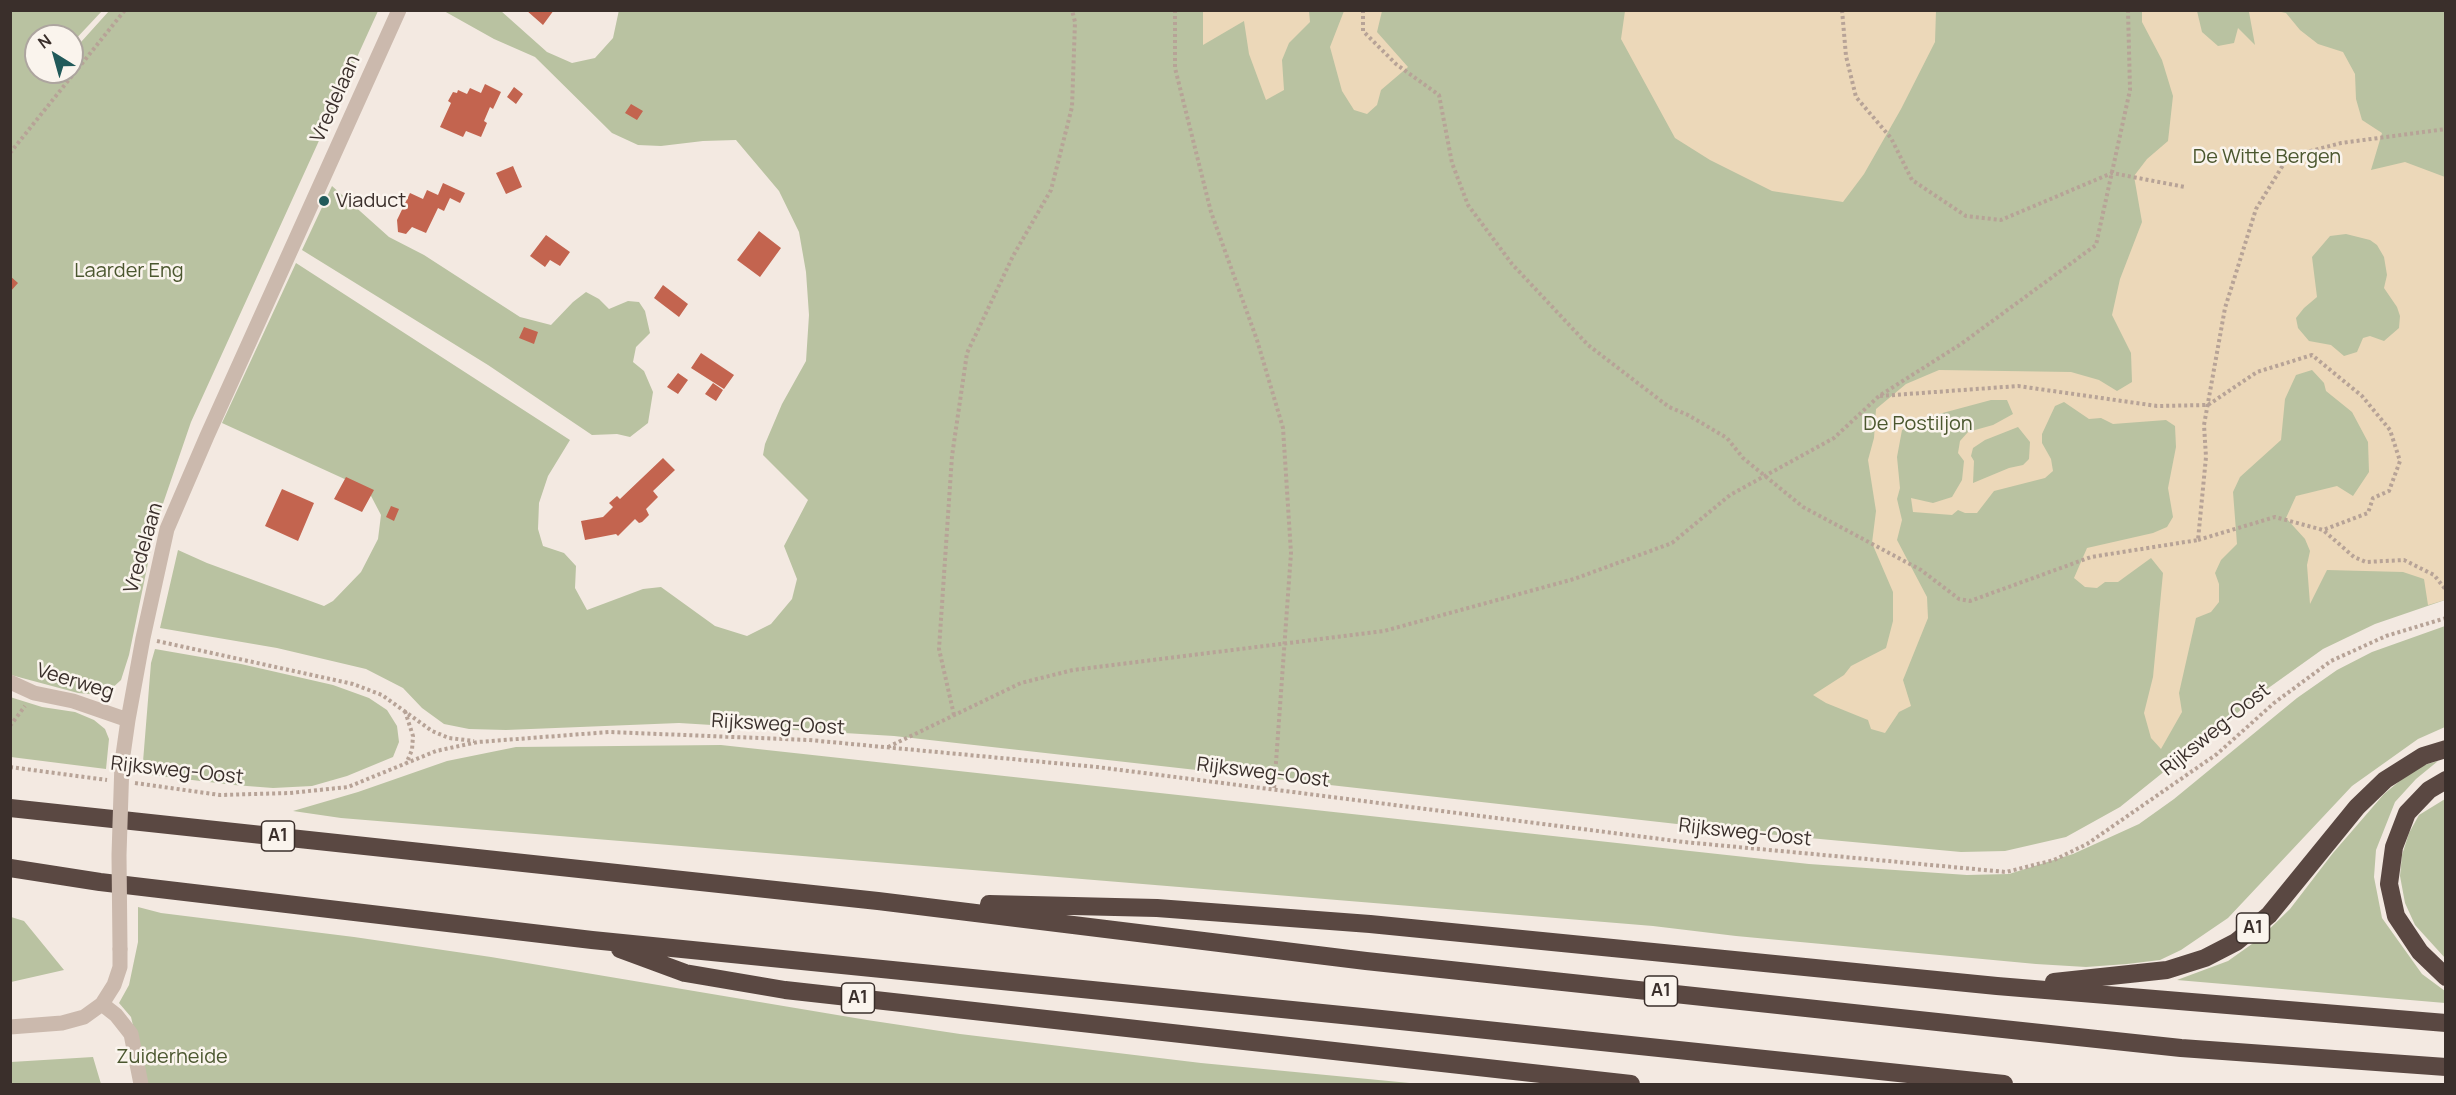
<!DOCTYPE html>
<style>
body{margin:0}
#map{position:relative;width:2456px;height:1095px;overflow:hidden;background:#f3e9e1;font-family:Manrope,sans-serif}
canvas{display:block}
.frame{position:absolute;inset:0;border:12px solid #3a2f2b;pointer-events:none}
.north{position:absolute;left:24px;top:24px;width:60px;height:60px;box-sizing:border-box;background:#faf4ed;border:2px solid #ada59f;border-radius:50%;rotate:323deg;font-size:16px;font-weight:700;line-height:24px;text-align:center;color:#3a2f2b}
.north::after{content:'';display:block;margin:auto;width:21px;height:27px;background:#215a5a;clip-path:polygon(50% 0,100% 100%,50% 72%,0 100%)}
</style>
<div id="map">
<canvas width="2456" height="1095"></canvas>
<div class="frame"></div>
<div class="north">N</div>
</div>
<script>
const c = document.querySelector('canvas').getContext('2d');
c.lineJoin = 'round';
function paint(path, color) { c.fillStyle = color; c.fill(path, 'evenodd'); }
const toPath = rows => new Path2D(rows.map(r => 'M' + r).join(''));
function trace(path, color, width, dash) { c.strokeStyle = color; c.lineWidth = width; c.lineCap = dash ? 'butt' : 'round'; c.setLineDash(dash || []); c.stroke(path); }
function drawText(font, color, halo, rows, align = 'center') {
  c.font = font + ' Manrope,sans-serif'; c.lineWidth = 5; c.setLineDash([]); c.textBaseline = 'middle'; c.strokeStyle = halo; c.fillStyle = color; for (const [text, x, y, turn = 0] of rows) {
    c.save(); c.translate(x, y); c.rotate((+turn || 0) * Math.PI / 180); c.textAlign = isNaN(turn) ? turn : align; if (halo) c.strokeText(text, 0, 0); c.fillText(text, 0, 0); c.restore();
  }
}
const green = toPath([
 [619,10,2445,11,2445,600,2375,624,2323,649,2267,689,2120,807,2066,837,2005,851,1961,852,1766,834,894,736,679,723,506,730,469,729,444,724,422,708,403,688,366,669,277,648,160,628,178,550,207,563,324,606,333,601,361,572,378,539,381,515,370,494,362,487,222,423,296,263,570,440,548,476,539,503,538,529,543,546,564,553,576,566,575,588,587,610,643,589,661,587,715,626,747,636,771,624,792,599,797,579,784,546,808,500,763,455,765,444,782,404,806,361,809,315,806,272,799,232,779,191,736,140,703,141,661,146,638,145,612,133,535,57,494,39,444,11,501,11,547,52,572,63,595,58,613,38],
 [11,11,102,11,72,43,72,36,36,36,36,72,46,72,44,74,48,77,53,72,72,72,72,52,109,11,378,11,191,422,156,524,129,655,121,680,109,691,99,695,78,693,11,675],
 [332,186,389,237,424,255,520,317,551,325,573,302,586,292,599,299,609,309,628,301,639,302,645,311,650,333,636,347,633,362,644,371,653,392,648,423,630,437,617,434,592,435,488,365,302,250],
 [2445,626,2445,727,2418,739,2352,786,2228,918,2181,950,2160,960,2127,964,2086,967,2036,964,1736,936,1653,926,341,818,293,811,358,792,447,761,516,747,721,745,1809,864,1967,875,2009,874,2073,854,2139,824,2174,799,2297,698,2337,670,2372,652],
 [155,649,241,664,333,685,369,698,387,710,397,726,399,742,393,757,347,776,312,786,273,788,234,785,142,774,151,663],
 [10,697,42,707,75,712,94,720,105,729,109,739,106,769,11,757],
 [2438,761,2416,779,2395,802,2376,850,2374,877,2382,918,2422,974,2445,991,2445,1003,2177,980,2228,961,2259,939,2290,909,2333,853,2384,794,2408,774,2424,765],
 [2445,799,2445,958,2415,925,2405,903,2400,876,2402,855,2409,833,2419,815],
 [138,907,161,913,354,937,491,957,867,1020,960,1034,1201,1063,1420,1084,147,1084,131,1017,119,1003,129,985,138,942],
 [11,917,24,921,64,970,11,982],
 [93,1057,101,1084,11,1084,11,1062]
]);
const sand = toPath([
 [1203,11,1309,11,1310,22,1289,43,1282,60,1284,90,1266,100,1249,54,1244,21,1203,45],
 [1344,11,1382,11,1377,32,1408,67,1381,90,1377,105,1367,114,1354,110,1342,91,1330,47],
 [1625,11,1936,11,1935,42,1901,109,1864,174,1843,202,1772,191,1710,160,1675,138,1621,39],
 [2142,11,2197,11,2202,32,2218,46,2234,43,2238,28,2255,45,2249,12,2272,10,2286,13,2300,30,2318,44,2343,52,2355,74,2356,99,2362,120,2382,133,2371,170,2405,162,2445,177,2445,600,2428,605,2424,579,2403,572,2327,570,2310,604,2307,565,2310,551,2305,539,2286,518,2296,496,2337,486,2353,496,2369,472,2368,442,2352,412,2326,391,2324,383,2312,370,2296,375,2285,399,2281,440,2240,477,2233,492,2237,544,2221,560,2215,573,2219,584,2219,602,2211,612,2196,618,2179,693,2182,712,2161,749,2151,738,2144,713,2153,677,2163,573,2151,558,2118,582,2105,582,2097,588,2085,587,2074,578,2087,548,2153,533,2167,527,2173,517,2168,488,2176,447,2175,426,2166,420,2113,424,2101,418,2089,419,2064,402,2055,406,2042,434,2042,443,2051,459,2053,471,2045,478,1994,491,1977,513,1965,513,1958,510,1952,515,1913,512,1911,498,1933,503,1952,497,1962,480,1964,461,1958,453,1960,441,1968,432,1993,425,2013,414,2007,400,1991,400,1924,418,1902,430,1897,457,1900,488,1897,499,1902,520,1897,540,1927,597,1928,618,1903,680,1911,706,1899,712,1885,733,1871,729,1868,720,1826,703,1813,695,1844,675,1851,666,1886,648,1893,621,1893,592,1872,543,1876,511,1868,460,1874,438,1876,409,1906,384,1939,370,2071,372,2099,380,2117,391,2132,382,2131,353,2112,315,2120,279,2142,222,2134,176,2147,159,2168,141,2173,96,2162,60,2142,22],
 [2346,234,2370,240,2377,245,2384,257,2387,275,2384,288,2397,307,2400,316,2399,328,2384,341,2370,336,2363,338,2357,352,2344,356,2331,345,2309,341,2298,328,2296,318,2304,308,2317,297,2312,257,2330,236],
 [2018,427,2030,442,2029,459,2023,465,2009,468,1973,483,1974,461,1971,456,1973,448,1985,440]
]);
const building = toPath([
 [526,10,554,10,543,25],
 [485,84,501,92,493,109,490,107,484,121,487,123,481,137,466,131,463,137,440,127,451,103,448,101,453,92,457,93,458,90,467,94,470,88,481,93],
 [514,87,523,94,516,104,507,97],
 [631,104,643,111,637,120,625,113],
 [513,166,522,187,506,194,496,173],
 [443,183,465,193,460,203,450,198,444,211,438,208,426,233,412,227,406,234,398,232,397,220,410,193,423,199,427,190,438,195],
 [759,231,781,248,760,277,737,260],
 [546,235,570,252,560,266,550,260,545,267,530,256],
 [10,276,18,283,10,292],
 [663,285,688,304,679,317,654,298],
 [524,327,538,332,534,344,519,338],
 [701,353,734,375,724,389,691,368],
 [678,373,688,380,678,394,667,387],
 [713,383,723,390,716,401,705,394],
 [663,458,675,470,653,491,658,497,646,509,649,515,642,522,639,523,635,519,618,536,616,534,585,540,581,521,603,517,613,507,609,503,617,496,620,499],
 [346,477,374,490,362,512,334,499],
 [282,489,314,503,298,541,265,526],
 [391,506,399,509,394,521,386,517]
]);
const path = toPath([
 [1175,10,1175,68,1211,212,1257,340,1283,428,1291,553,1274,790],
 [1363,10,1363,31,1396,64,1439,95,1452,163,1468,205,1512,264,1588,345,1669,407,1688,415,1727,438,1743,458,1803,507,1921,570,1959,599,1970,601,2091,557,2198,540,2206,457,2204,425,2225,308,2256,209,2288,157,2341,143,2446,129],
 [1842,10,1846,56,1856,97,1891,138,1912,180,1966,216,2001,220,2112,173,2185,187],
 [10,153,125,10],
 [1880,396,2018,386,2157,406,2208,405,2257,372,2312,355,2362,396,2390,430,2400,461,2389,491,2373,498,2368,513,2323,530],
 [2198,540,2275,517,2323,530,2354,557,2366,562,2404,560,2434,575,2446,590],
 [157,641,353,684,382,695,432,731,449,738,474,741],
 [405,711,413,736,412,750,406,764],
 [954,715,939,649,952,456,967,353,1013,256,1051,190,1072,107,1075,22,1072,10],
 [10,726,25,706],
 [888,747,1021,683,1073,670,1384,631,1574,579,1672,543,1730,495,1834,438,1879,396,1961,344,2096,245,2130,90,2128,10],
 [10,767,107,780],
 [135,783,220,795,290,793,348,787,436,751,478,742,609,732,809,740,1097,767,1684,842,2006,872,2054,860,2087,844,2217,754,2274,703,2331,661,2386,636,2446,618]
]);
const street = toPath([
 [10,682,34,693,73,701,128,720],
 [122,762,128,720,143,638,167,529,207,436,399,10],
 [102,1004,116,1015,131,1034,141,1084],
 [10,1027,62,1023,84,1017,102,1004,114,985,120,967,120,949]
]);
const highway = toPath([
 [2446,780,2429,790,2407,813,2394,847,2389,884,2396,916,2420,952,2446,977],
 [10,808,878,901,1366,961,2181,1048,2446,1067],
 [10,868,100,882,592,940,1362,1017,2004,1084],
 [989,904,1157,908,1370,924,1997,986,2446,1023],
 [620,949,685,973,785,990,1631,1084],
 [2054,982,2167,970,2205,958,2236,942,2269,915,2357,807,2385,780,2423,756,2446,749]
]);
const streetBridge = toPath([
 [120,949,119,855,122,762]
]);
const markers = [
 [324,201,6,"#215a5a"]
];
const shields = [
 [278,836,33],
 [2253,928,33],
 [1661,991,33],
 [858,998,33]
];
const shieldNames = [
 ["A1",278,836],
 ["A1",2253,928],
 ["A1",1661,991],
 ["A1",858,998]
];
const streetNames = [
 ["Vredelaan",336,99,-66],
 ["Vredelaan",144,548,-74],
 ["Veerweg",75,682,17],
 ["Rijksweg-Oost",778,725,3],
 ["Rijksweg-Oost",2216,730,-39],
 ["Rijksweg-Oost",177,771,6],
 ["Rijksweg-Oost",1263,773,7],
 ["Rijksweg-Oost",1745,833,6]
];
const parkNames = [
 ["De Witte Bergen",2267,157],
 ["Laarder Eng",129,271],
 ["De Postiljon",1918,424],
 ["Zuiderheide",172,1057]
];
const poiNames = [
 ["Viaduct",336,201]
];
paint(green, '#b9c2a1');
paint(sand, '#ecd8b9');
paint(building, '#c3644f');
trace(path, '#b7a397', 4, [3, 3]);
trace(street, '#cbb9ad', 15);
trace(highway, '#5a4842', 18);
trace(streetBridge, '#cbb9ad', 15);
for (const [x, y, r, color] of markers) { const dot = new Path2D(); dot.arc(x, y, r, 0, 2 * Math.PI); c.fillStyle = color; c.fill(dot); trace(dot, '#faf4ed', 2); }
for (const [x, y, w] of shields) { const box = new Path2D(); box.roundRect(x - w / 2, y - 15, w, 30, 4.5); c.fillStyle = '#faf4ed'; c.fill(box); trace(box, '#3a2f2b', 1.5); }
drawText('bold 18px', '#3a2f2b', null, shieldNames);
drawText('20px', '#3a2f2b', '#faf4ed', streetNames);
drawText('20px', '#4b572f', '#faf4ed', parkNames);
drawText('20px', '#3a2f2b', '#faf4ed', poiNames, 'left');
</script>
